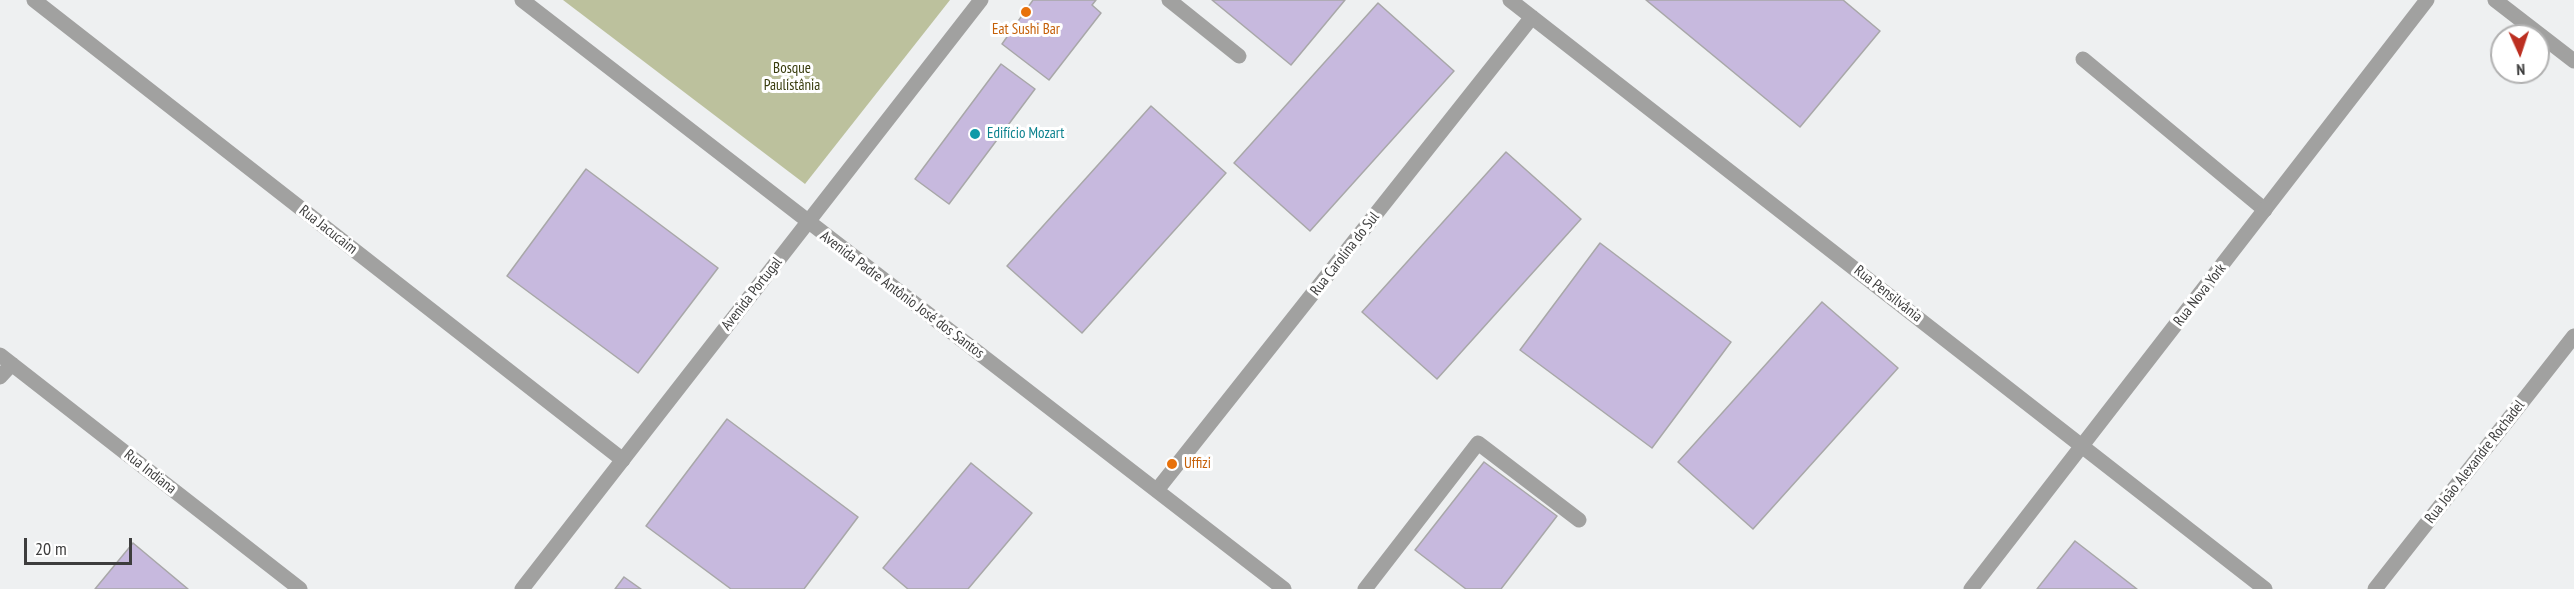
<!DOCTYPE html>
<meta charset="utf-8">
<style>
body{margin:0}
#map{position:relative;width:2574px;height:589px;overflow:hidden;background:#eef0f1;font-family:"PT Sans Narrow",sans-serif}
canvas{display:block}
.north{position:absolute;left:2490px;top:24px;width:60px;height:60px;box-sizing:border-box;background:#fff;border:2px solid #b1b1b1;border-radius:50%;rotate:177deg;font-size:16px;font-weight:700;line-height:24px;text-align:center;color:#3d3d3d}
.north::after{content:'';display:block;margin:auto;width:21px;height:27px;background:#bc2f21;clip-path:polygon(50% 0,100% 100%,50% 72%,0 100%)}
.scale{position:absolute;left:24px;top:538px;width:108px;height:27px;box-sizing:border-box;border:3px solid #3d3d3d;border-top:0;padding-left:8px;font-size:18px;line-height:21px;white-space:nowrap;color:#3d3d3d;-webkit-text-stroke:4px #fff;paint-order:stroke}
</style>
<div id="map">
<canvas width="2574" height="589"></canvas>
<div class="north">N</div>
<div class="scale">20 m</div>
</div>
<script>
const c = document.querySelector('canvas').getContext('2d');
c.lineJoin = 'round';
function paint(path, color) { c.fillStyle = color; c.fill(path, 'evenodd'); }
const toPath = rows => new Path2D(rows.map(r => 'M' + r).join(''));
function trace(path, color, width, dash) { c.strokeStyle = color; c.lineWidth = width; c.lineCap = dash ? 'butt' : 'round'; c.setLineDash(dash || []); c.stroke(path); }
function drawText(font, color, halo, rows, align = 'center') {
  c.font = font + ' "PT Sans Narrow",sans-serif'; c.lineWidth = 6; c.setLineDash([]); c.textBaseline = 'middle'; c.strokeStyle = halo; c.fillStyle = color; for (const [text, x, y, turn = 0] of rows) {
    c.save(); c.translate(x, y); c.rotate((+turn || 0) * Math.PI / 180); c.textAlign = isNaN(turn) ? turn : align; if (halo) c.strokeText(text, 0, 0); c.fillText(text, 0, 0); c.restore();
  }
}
const green = toPath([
 [563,0,950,0,805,184]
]);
const building = toPath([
 [1033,0,1096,0,1092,5,1101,13,1049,80,1002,44,1033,0],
 [1212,0,1345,0,1291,65,1212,0],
 [1646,0,1843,0,1880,31,1800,127,1646,0],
 [1378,3,1454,71,1310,231,1234,163,1378,3],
 [1001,64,1035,89,949,204,915,179,1001,64],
 [1151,106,1226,173,1082,333,1007,266,1151,106],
 [1506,152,1581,219,1437,379,1362,312,1506,152],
 [586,169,718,268,638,373,507,276,586,169],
 [1600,243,1731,342,1652,448,1520,350,1600,243],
 [1822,302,1898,368,1753,529,1678,462,1822,302],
 [727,419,858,517,804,589,731,589,646,526,727,419],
 [1484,462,1557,516,1501,589,1466,589,1415,550,1484,462],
 [971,463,1032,513,968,589,908,589,883,568,971,463],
 [2075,541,2137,589,2037,589,2075,541],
 [133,543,188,589,95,589,133,543],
 [624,577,641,589,615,589,624,577]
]);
const service = toPath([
 [2083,59,2265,210]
]);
const minor = toPath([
 [34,0,623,460],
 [1169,0,1239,56],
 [1510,0,2265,589],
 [2495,0,2574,61],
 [0,355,300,589],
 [0,377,12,364],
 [1157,490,1532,17],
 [1365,589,1478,443,1579,520],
 [1971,589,2427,0],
 [2375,589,2574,336]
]);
const tertiary = toPath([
 [522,0,1284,589],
 [522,589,981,0]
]);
const markers = [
 [1026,12,6,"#e8710a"],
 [975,134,6,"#0f9aa8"],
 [1172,464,6,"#e8710a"]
];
const foodNames = [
 ["Eat Sushi Bar",1026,30],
 ["Uffizi",1184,464,"left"]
];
const parkNames = [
 ["Bosque",792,69],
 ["Paulistânia",792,86]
];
const cultureNames = [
 ["Edifício Mozart",987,134]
];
const streetNames = [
 ["Rua Jacucaim",328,230,38],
 ["Rua Carolina do Sul",1345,254,-52],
 ["Avenida Portugal",752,294,-52],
 ["Rua Pensilvânia",1888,294,38],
 ["Avenida Padre Antônio José dos Santos",902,295,37],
 ["Rua Nova York",2200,295,-52],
 ["Rua João Alexandre Rochadel",2475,462,-52],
 ["Rua Indiana",150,472,38]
];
paint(green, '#bcc19d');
paint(building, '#c7b9de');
trace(building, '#a8a7a8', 1.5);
trace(service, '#a1a1a0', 15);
trace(minor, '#a1a1a0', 15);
trace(tertiary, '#a1a1a0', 15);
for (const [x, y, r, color] of markers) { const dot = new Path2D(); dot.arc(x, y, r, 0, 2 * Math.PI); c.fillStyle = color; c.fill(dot); trace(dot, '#fff', 2); }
drawText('15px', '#c56008', '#fff', foodNames);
drawText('15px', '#383c0d', '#fff', parkNames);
drawText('15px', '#0d838f', '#fff', cultureNames, 'left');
drawText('15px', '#3d3d3d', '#fff', streetNames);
</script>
